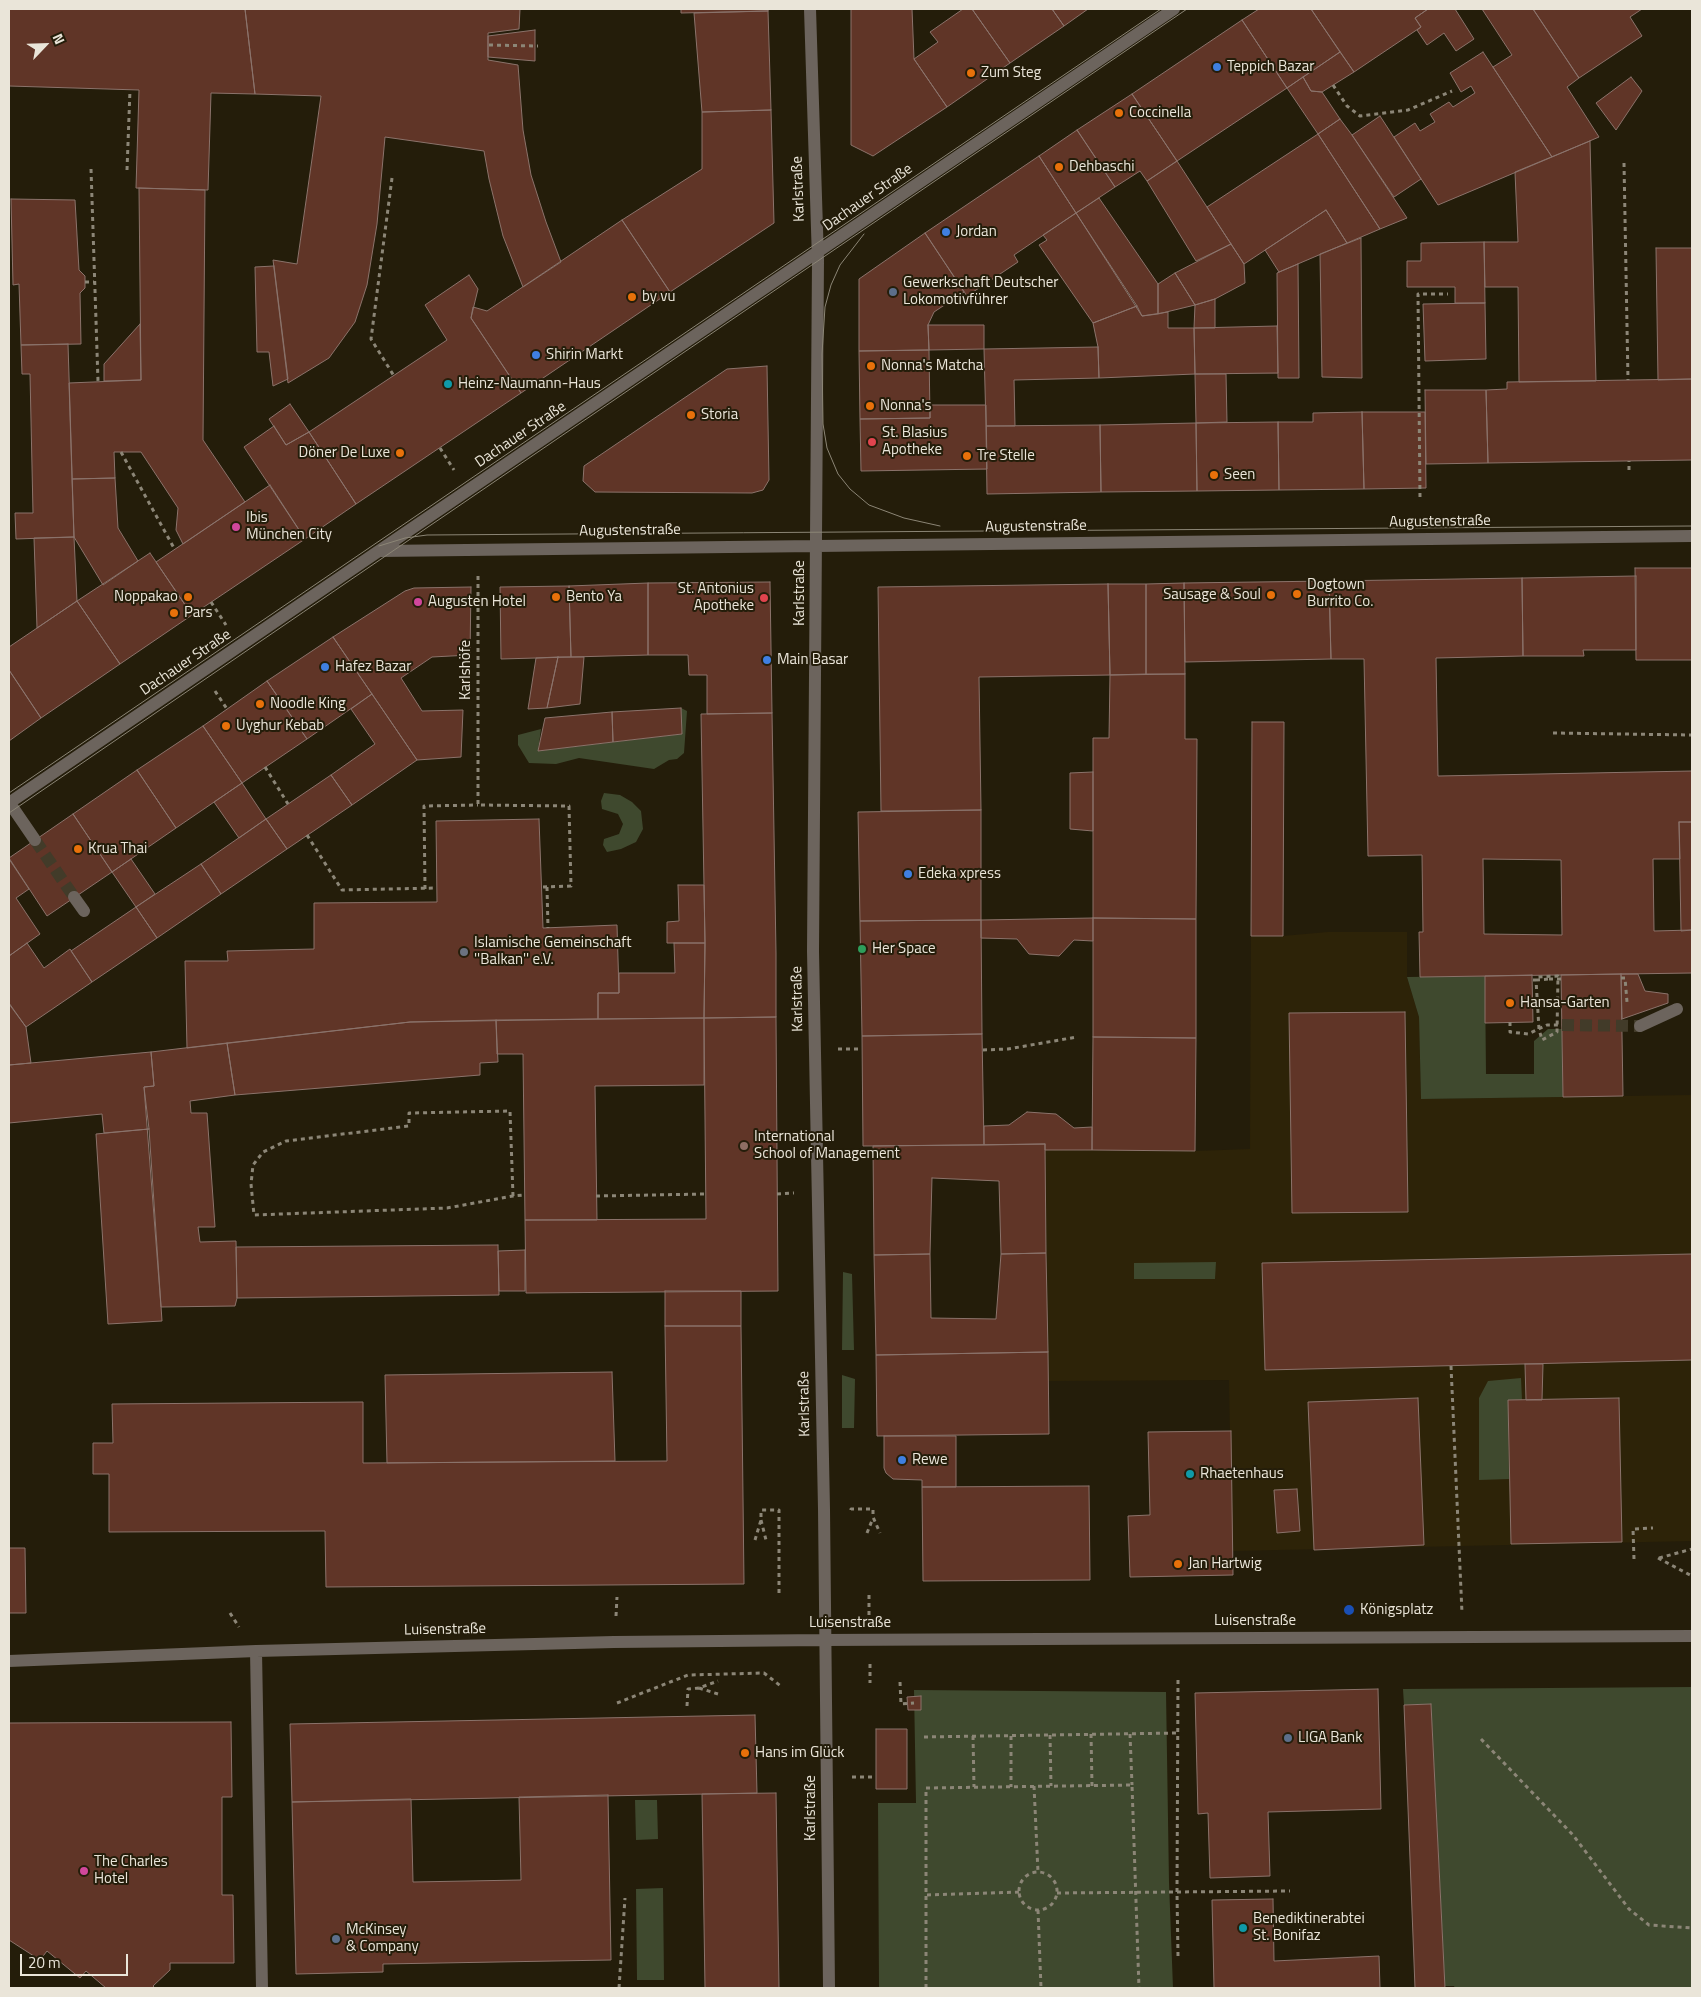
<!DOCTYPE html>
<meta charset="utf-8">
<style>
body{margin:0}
#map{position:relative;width:1701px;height:1997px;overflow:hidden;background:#241d0a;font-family:"Titillium Web",sans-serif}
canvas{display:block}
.frame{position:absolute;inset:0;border:10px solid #eae5d9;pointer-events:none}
.north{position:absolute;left:20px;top:20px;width:50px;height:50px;-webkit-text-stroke:4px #241d0a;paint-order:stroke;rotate:66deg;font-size:14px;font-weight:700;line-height:20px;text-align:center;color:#eae5d9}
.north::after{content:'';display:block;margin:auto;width:18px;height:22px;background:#eae5d9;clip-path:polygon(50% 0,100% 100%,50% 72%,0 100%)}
.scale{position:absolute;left:20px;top:1954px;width:108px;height:22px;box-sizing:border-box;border:2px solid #eae5d9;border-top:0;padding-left:6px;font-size:15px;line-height:18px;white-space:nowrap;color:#eae5d9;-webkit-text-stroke:4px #241d0a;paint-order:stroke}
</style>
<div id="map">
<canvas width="1701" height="1997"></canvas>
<div class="frame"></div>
<div class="north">N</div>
<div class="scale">20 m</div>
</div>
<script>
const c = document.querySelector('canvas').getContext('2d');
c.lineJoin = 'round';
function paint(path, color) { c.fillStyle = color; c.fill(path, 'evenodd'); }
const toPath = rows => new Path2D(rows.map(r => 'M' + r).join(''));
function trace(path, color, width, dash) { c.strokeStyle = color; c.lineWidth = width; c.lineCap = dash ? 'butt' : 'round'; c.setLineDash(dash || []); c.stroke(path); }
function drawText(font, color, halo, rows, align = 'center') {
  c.font = font + ' "Titillium Web",sans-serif'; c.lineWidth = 4; c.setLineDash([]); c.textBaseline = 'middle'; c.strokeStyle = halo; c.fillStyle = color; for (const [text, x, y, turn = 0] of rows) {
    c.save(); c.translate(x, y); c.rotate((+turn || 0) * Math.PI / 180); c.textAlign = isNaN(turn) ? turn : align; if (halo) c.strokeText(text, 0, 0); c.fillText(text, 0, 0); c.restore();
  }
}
const built = toPath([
 [1328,932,1407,932,1407,977,1419,1017,1421,1099,1692,1095,1692,1541,1232,1551,1229,1380,1048,1381,1045,1150,1195,1151,1250,1149,1251,936,1283,936]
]);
const green = toPath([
 [681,708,687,711,684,753,677,759,669,760,654,769,579,758,556,764,529,763,518,745,518,735,541,729,538,751,682,734],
 [604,793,620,795,632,802,641,811,643,829,636,842,621,849,607,852,603,845,604,839,619,834,623,824,618,814,602,809,601,801],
 [1485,976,1486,1074,1534,1074,1534,1041,1548,1029,1562,1029,1563,1097,1421,1099,1419,1017,1407,977],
 [1216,1262,1215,1279,1134,1279,1134,1263],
 [843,1272,852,1274,854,1350,842,1350],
 [842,1375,855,1379,854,1428,842,1428],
 [1521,1378,1522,1400,1508,1401,1509,1479,1479,1480,1479,1398,1488,1381],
 [1692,1687,1692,1988,1455,1988,1454,1986,1445,1986,1431,1704,1404,1705,1403,1689],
 [914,1690,1166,1692,1169,1882,1173,1988,879,1988,878,1803,916,1803],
 [657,1800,658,1839,636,1840,635,1800],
 [663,1888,664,1980,637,1980,636,1889]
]);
const building = toPath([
 [9,9,245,9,255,94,211,93,208,190,136,188,139,90,9,86,9,9],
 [245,9,520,9,519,29,488,33,488,60,518,65,523,130,531,175,546,222,561,262,523,287,503,236,489,179,484,151,385,137,377,224,367,285,355,322,329,358,288,383,273,260,297,264,321,96,255,94,245,9],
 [681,9,768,9,768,11,681,13,681,9],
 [851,9,912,9,914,59,947,107,873,156,851,145,851,9],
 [963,9,972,9,1010,63,947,107,914,59,938,42,930,32,963,9],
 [972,9,1052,9,1064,26,1010,63,972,9],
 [1052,9,1088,9,1064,26,1052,9],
 [1259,9,1311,9,1340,52,1287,88,1242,20,1259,9],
 [1311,9,1428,9,1415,18,1421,27,1354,72,1311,9],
 [1428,9,1455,9,1474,39,1456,51,1444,33,1427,45,1417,30,1421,27,1415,18,1428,9],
 [1482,9,1533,9,1579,78,1567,87,1599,137,1552,157,1493,67,1512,55,1482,9],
 [1533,9,1642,9,1630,17,1642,36,1579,78,1533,9],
 [768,11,771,110,702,112,694,13,768,11],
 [1242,20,1287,88,1177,161,1132,94,1242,20],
 [535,30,535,61,488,57,488,36,535,30],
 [1340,52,1354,72,1322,92,1311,91,1303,77,1340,52],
 [1483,52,1552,157,1438,205,1394,137,1415,123,1420,131,1435,122,1430,114,1449,102,1453,107,1475,93,1471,86,1461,92,1450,73,1483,52],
 [1303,77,1311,91,1322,92,1340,119,1318,134,1287,88,1303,77],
 [1631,77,1642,91,1616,130,1596,103,1631,77],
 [1132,94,1177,161,1147,181,1140,171,1115,187,1077,130,1132,94],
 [771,110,774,223,670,292,622,220,702,169,702,112,771,110],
 [1380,116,1421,179,1394,197,1352,135,1380,116],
 [1340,119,1352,135,1407,218,1380,229,1318,134,1340,119],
 [1077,130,1115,187,1076,213,1039,156,1077,130],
 [1318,134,1380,229,1347,243,1326,210,1244,264,1207,207,1318,134],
 [1590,141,1596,381,1519,382,1518,287,1485,287,1484,242,1518,242,1515,172,1590,141],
 [1039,156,1076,213,1014,255,1018,262,967,296,925,233,1039,156],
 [1177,161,1231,244,1196,261,1147,181,1177,161],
 [139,188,205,190,203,440,245,502,183,544,176,530,178,508,141,452,114,452,115,478,72,479,69,383,141,380,139,188],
 [1099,198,1158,284,1158,314,1142,316,1076,213,1099,198],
 [11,199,75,200,79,270,85,276,85,288,80,293,81,344,21,345,19,284,13,285,11,199],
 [1326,210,1347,243,1279,272,1265,250,1326,210],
 [1076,213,1137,306,1093,323,1039,245,1047,240,1043,235,1076,213],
 [622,220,670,292,521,393,471,318,473,307,487,311,622,220],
 [925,233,964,292,934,312,928,325,929,350,859,351,859,279,925,233],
 [1361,238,1362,378,1322,377,1320,254,1361,238],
 [1484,242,1485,303,1455,303,1455,287,1407,287,1407,261,1421,261,1421,243,1484,242],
 [1231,244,1244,264,1245,283,1215,299,1195,305,1175,273,1231,244],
 [1656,248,1692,248,1692,379,1658,380,1656,248],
 [1298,264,1299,378,1278,378,1277,273,1298,264],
 [274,266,288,379,273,386,269,352,257,352,255,267,274,266],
 [1175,273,1195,305,1158,314,1158,284,1175,273],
 [469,275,478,289,471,318,521,393,356,504,309,432,447,340,425,305,469,275],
 [1215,299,1215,328,1194,328,1195,305,1215,299],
 [1485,303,1486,359,1425,361,1423,304,1485,303],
 [1137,306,1142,316,1168,312,1168,328,1194,328,1195,374,1099,378,1098,347,1093,323,1137,306],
 [140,324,141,380,104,381,104,364,140,324],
 [928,325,984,325,984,349,929,350,928,325],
 [1277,326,1278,373,1195,374,1194,328,1277,326],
 [68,344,74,537,16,539,15,513,33,513,30,374,22,374,21,345,68,344],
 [1098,347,1099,378,1014,380,1015,426,986,426,984,349,1098,347],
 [929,350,930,418,860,419,859,351,929,350],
 [767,366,769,480,763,490,752,493,595,492,583,481,584,466,727,369,767,366],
 [1195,374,1226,374,1227,422,1196,423,1195,374],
 [1692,379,1692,460,1488,463,1486,390,1507,389,1507,382,1692,379],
 [1425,390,1486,390,1488,463,1426,464,1425,390],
 [290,404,309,432,286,445,269,419,290,404],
 [930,405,986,405,987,469,861,471,860,419,930,418,930,405],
 [1362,412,1364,489,1279,490,1278,422,1313,422,1313,413,1362,412],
 [1362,412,1425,412,1426,488,1364,489,1362,412],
 [1278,422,1279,490,1197,491,1196,423,1278,422],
 [1196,423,1197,491,1101,492,1100,425,1196,423],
 [1100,425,1101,492,987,494,986,426,1100,425],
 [274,426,286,445,309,432,356,504,305,539,244,447,274,426],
 [115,478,118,528,138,561,103,585,74,537,72,479,115,478],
 [270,485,305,539,192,615,156,562,270,485],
 [74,537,77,601,37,628,34,538,74,537],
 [150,553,192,615,120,664,77,601,150,553],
 [1635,568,1692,568,1692,660,1636,660,1635,568],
 [1636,576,1636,650,1583,650,1584,656,1523,656,1522,578,1636,576],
 [1522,578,1523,656,1436,658,1438,776,1692,771,1692,822,1679,822,1680,859,1653,859,1654,931,1692,930,1692,973,1420,977,1419,932,1423,932,1422,855,1368,856,1364,659,1331,659,1329,581,1522,578],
 [1483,859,1561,860,1562,935,1484,934,1483,859],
 [1329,581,1331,659,1185,662,1184,583,1329,581],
 [770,582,772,713,707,714,707,675,689,675,688,655,648,655,648,583,770,582],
 [648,583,648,655,571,657,569,586,648,583],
 [1184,583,1185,674,1146,674,1146,584,1184,583],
 [1108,584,1110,675,979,677,981,810,881,811,878,587,1108,584],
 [1108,584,1146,584,1146,674,1110,675,1108,584],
 [569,586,571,657,501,659,500,587,569,586],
 [471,587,470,655,432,657,401,678,422,711,463,710,461,757,417,760,333,637,405,591,414,588,471,587],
 [77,601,120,664,41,718,9,670,9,647,77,601],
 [333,637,372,694,307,739,267,681,333,637],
 [558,657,547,708,528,709,536,658,558,657],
 [558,657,584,657,580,704,547,708,558,657],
 [9,670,41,718,9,741,9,670],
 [1185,674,1185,739,1197,739,1196,919,1093,918,1093,738,1109,738,1110,675,1185,674],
 [267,681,307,739,242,783,203,726,267,681],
 [372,694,417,760,352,805,331,775,375,744,351,709,372,694],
 [681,708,682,734,613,742,612,712,681,708],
 [612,712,613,742,538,751,545,718,612,712],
 [772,713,776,953,776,1017,704,1018,705,943,701,714,772,713],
 [1252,722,1284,722,1283,936,1251,936,1252,722],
 [203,726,242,783,176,828,137,770,203,726],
 [137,770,176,828,112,872,73,814,137,770],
 [1093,772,1093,831,1070,829,1070,773,1093,772],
 [331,775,352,805,287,849,266,819,331,775],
 [242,783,266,819,239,838,214,802,242,783],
 [981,810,981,920,860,921,858,812,981,810],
 [73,814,112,872,47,916,9,858,73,814],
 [266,819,287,849,221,894,201,864,266,819],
 [539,819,543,928,617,925,619,993,598,993,598,1019,410,1022,187,1048,185,961,228,961,227,951,314,949,314,903,437,902,436,821,539,819],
 [1679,822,1692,822,1692,930,1681,931,1679,822],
 [9,859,29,889,16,898,40,934,9,956,9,859],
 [131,859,155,894,136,907,112,872,131,859],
 [201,864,221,894,157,938,136,907,201,864],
 [678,885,704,885,705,943,667,943,667,922,679,921,678,885],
 [136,907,157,938,92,982,71,951,136,907],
 [1093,918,1196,919,1196,1038,1093,1037,1093,918],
 [1093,918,1093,941,1074,940,1059,956,1029,954,1017,939,981,938,981,920,1093,918],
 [981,920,982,1034,862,1036,860,921,981,920],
 [27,943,44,968,70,949,92,982,26,1027,9,1003,9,956,27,943],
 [674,943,705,943,704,1018,598,1019,598,993,619,993,619,973,675,973,674,943],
 [1621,974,1623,1096,1563,1097,1561,975,1621,974],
 [1621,974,1638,974,1645,991,1668,994,1668,1003,1622,1019,1621,974],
 [1532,975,1533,1022,1485,1023,1485,976,1532,975],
 [9,1004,26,1027,31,1063,9,1065,9,1004],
 [1405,1012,1408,1212,1292,1213,1289,1013,1405,1012],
 [776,1017,778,1291,526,1293,525,1220,706,1219,704,1018,776,1017],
 [704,1018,704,1085,595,1086,597,1220,525,1220,523,1054,497,1054,496,1020,704,1018],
 [496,1020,498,1062,480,1063,480,1075,235,1095,227,1043,410,1022,496,1020],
 [982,1034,984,1145,863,1146,862,1036,982,1034],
 [1093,1037,1196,1038,1195,1151,1092,1150,1093,1037],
 [227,1043,235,1095,190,1101,191,1113,207,1113,215,1227,198,1227,200,1242,236,1241,237,1298,235,1306,161,1307,144,1087,154,1086,151,1052,227,1043],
 [151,1052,154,1086,144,1087,149,1129,104,1133,102,1114,9,1123,9,1065,151,1052],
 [1027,1112,1056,1114,1074,1128,1092,1127,1092,1150,1045,1150,1045,1144,984,1145,984,1126,1009,1125,1027,1112],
 [149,1129,162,1321,108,1324,96,1134,149,1129],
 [1045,1144,1046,1253,1001,1254,996,1319,931,1318,930,1254,874,1255,873,1146,1045,1144],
 [932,1178,999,1181,1001,1254,1046,1253,1048,1352,876,1355,874,1255,930,1254,932,1178],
 [498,1245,499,1295,237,1298,236,1247,498,1245],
 [525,1250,525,1291,499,1291,498,1251,525,1250],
 [1692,1254,1692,1360,1265,1370,1262,1263,1692,1254],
 [665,1291,741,1291,741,1326,665,1326,665,1291],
 [665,1326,741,1326,744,1584,326,1587,325,1531,109,1532,109,1474,93,1474,93,1443,113,1443,112,1404,363,1402,363,1463,667,1461,665,1326],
 [1048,1352,1049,1434,877,1436,876,1355,1048,1352],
 [1525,1364,1543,1364,1542,1400,1526,1400,1525,1364],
 [612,1372,615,1461,387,1463,385,1375,612,1372],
 [1418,1398,1424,1545,1314,1550,1308,1402,1418,1398],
 [1619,1398,1622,1542,1511,1544,1508,1400,1619,1398],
 [1231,1431,1233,1575,1130,1577,1128,1516,1150,1515,1148,1432,1231,1431],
 [884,1436,956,1436,956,1487,922,1487,922,1480,893,1479,886,1473,884,1468,884,1436],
 [1089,1486,1090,1580,923,1581,922,1487,1089,1486],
 [1297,1489,1300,1531,1277,1533,1274,1490,1297,1489],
 [9,1548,25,1548,26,1613,9,1613,9,1548],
 [1378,1689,1381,1809,1268,1812,1270,1876,1210,1878,1208,1813,1198,1814,1195,1693,1378,1689],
 [921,1696,921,1710,908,1710,907,1697,921,1696],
 [1431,1704,1445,1988,1415,1988,1404,1705,1431,1704],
 [755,1715,757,1793,292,1802,290,1724,755,1715],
 [231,1722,232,1797,222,1797,222,1895,233,1895,234,1963,170,1963,170,1970,153,1986,155,1988,106,1988,86,1971,80,1978,47,1951,40,1960,9,1940,9,1723,231,1722],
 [876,1729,907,1729,907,1789,876,1789,876,1729],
 [776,1793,779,1988,705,1988,702,1794,776,1793],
 [608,1795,611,1960,383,1964,383,1972,296,1974,292,1802,411,1799,413,1882,521,1880,519,1797,608,1795],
 [1273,1899,1274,1961,1379,1956,1380,1988,1214,1988,1212,1900,1273,1899]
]);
const minorTunnel = toPath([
 [35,840,74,897],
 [1562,1025,1640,1026]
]);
const path = toPath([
 [489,45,538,46],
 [1333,85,1347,106,1360,116,1408,110,1452,91],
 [1624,163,1628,380],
 [91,169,98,381],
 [127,170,130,90],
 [392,178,371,339,394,376],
 [85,282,94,282],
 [440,448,454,470],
 [121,452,175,550],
 [1629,470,1629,461],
 [1420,497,1418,294,1448,294],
 [478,576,478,805,569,806,571,886,541,887],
 [211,602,226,625],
 [215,691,227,709],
 [1553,733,1692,735],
 [265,767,288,804],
 [307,835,342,890,436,888],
 [547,887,548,928],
 [425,889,424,806,478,805],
 [1621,978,1625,978,1627,1002],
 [1533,980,1536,980,1539,1029,1542,1040,1557,1032,1558,976,1537,977,1536,980],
 [1536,980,1549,979],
 [1510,1022,1510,1032,1528,1034,1547,1025,1562,1025],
 [838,1049,862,1049],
 [983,1050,1008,1049,1077,1037],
 [777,1194,794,1193],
 [513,1196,510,1111,409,1113,409,1126,286,1141,263,1152,253,1165,251,1184,254,1215,447,1208,513,1196,524,1195],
 [596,1196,706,1194],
 [1451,1366,1462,1613],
 [851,1510,851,1509,873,1509,873,1517,880,1533],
 [761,1520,766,1540],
 [867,1533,873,1518],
 [755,1540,761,1520,761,1510,779,1510,779,1596],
 [1658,1558,1692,1576],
 [1659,1558,1692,1549],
 [1634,1559,1633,1529,1653,1528],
 [869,1595,869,1615],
 [230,1613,239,1627],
 [616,1616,617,1597],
 [870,1664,870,1683],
 [1178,1680,1177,1893,1178,1956],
 [900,1682,901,1704,914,1703],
 [699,1688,718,1694],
 [617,1703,688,1675,764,1673,782,1687],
 [687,1706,688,1689,699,1688,718,1681],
 [1091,1734,1092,1786],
 [1130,1734,1132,1785],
 [1050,1735,1051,1786],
 [973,1736,974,1787],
 [1011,1736,1011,1787],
 [924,1737,1177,1733],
 [1481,1739,1573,1835,1629,1909,1649,1925,1692,1928],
 [852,1777,876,1777],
 [1034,1786,1038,1872],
 '1019 1891a19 19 0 1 1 38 0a19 19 0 1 1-38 0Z',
 [1057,1893,1290,1891],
 [927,1895,1019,1892],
 [1038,1910,1041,1988],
 [619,1988,625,1898],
 [926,1988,926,1788,1132,1785,1139,1988]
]);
const minor = toPath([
 [810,9,818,260,813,951,824,1509,829,1988],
 [379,551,1692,536],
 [9,802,35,840],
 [9,803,1174,9],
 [74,897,84,911],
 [1640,1026,1677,1009],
 [256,1651,262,1988],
 [9,1661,256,1651,614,1642,824,1640,1692,1636]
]);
const tram = toPath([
 [864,234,840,265,831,285,825,307,822,354,823,424,827,448,838,474,850,489,869,505,904,518,940,526],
 [379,546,405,538,427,535,1692,526],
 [9,793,1161,9],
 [9,813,1187,9]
]);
const pathBridge = toPath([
 [1549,979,1561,979]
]);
const markers = [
 [1217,67,5,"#3f7fe0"],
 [971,73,5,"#e8710a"],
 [1119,113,5,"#e8710a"],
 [1059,167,5,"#e8710a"],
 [946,232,5,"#3f7fe0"],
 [893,292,5,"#5c6f8a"],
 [632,297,5,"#e8710a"],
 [536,355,5,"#3f7fe0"],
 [871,366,5,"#e8710a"],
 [448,384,5,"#0f9aa8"],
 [870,406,5,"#e8710a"],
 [691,415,5,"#e8710a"],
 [872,442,5,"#e0444e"],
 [400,453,5,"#e8710a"],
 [967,456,5,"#e8710a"],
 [1214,475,5,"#e8710a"],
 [236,527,5,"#d1479c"],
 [1297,594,5,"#e8710a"],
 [1271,595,5,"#e8710a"],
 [188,597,5,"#e8710a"],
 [556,597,5,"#e8710a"],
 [764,598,5,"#e0444e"],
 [418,602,5,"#d1479c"],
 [174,613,5,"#e8710a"],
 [767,660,5,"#3f7fe0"],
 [325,667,5,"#3f7fe0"],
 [260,704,5,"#e8710a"],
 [226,726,5,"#e8710a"],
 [78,849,5,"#e8710a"],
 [908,874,5,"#3f7fe0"],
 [862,949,5,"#2e9e5b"],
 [464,952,5,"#6b7280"],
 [1510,1003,5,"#e8710a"],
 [744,1146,5,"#8d6e63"],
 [902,1460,5,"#3f7fe0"],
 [1190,1474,5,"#0f9aa8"],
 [1178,1564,5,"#e8710a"],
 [1349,1610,6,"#1a4fb4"],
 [1288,1738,5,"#5c6f8a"],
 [745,1753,5,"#e8710a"],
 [84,1871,5,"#d1479c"],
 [1243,1928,5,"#0f9aa8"],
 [336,1939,5,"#5c6f8a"]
];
const poiNames = [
 ["Teppich Bazar",1227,67],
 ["Zum Steg",981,73],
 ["Coccinella",1129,113],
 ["Dehbaschi",1069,167],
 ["Jordan",956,232],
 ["Gewerkschaft Deutscher",903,283],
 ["Lokomotivführer",903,300],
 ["by vu",642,297],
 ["Shirin Markt",546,355],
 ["Nonna's Matcha",881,366],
 ["Heinz-Naumann-Haus",458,384],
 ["Nonna's",880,406],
 ["Storia",701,415],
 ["St. Blasius",882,433],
 ["Apotheke",882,450],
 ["Döner De Luxe",390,453,"right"],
 ["Tre Stelle",977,456],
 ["Seen",1224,475],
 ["Ibis",246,518],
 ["München City",246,535],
 ["Dogtown",1307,585],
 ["Burrito Co.",1307,602],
 ["St. Antonius",754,589,"right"],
 ["Apotheke",754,606,"right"],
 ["Sausage & Soul",1261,595,"right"],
 ["Noppakao",178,597,"right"],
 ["Bento Ya",566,597],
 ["Augusten Hotel",428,602],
 ["Pars",184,613],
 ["Main Basar",777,660],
 ["Hafez Bazar",335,667],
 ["Noodle King",270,704],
 ["Uyghur Kebab",236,726],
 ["Krua Thai",88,849],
 ["Edeka xpress",918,874],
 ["Islamische Gemeinschaft",474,943],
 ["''Balkan'' e.V.",474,960],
 ["Her Space",872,949],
 ["Hansa-Garten",1520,1003],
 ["International",754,1137],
 ["School of Management",754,1154],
 ["Rewe",912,1460],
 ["Rhaetenhaus",1200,1474],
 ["Jan Hartwig",1188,1564],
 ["Königsplatz",1360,1610],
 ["LIGA Bank",1298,1738],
 ["Hans im Glück",755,1753],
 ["The Charles",94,1862],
 ["Hotel",94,1879],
 ["Benediktinerabtei",1253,1919],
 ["St. Bonifaz",1253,1936],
 ["McKinsey",346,1930],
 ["& Company",346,1947]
];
const streetNames = [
 ["Karlstraße",799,189,-92],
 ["Dachauer Straße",868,198,-35],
 ["Dachauer Straße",521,435,-34],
 ["Augustenstraße",1440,522,-1],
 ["Augustenstraße",1036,527,-1],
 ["Augustenstraße",630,531,-1],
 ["Karlstraße",800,593,-90],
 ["Dachauer Straße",186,663,-34],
 ["Karlshöfe",466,670,-90],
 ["Karlstraße",798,999,-91],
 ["Karlstraße",805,1404,-91],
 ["Luisenstraße",1255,1621],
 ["Luisenstraße",850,1623],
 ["Luisenstraße",445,1630,-1],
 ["Karlstraße",811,1808,-90]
];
paint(built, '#2d2308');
paint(green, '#3f492e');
paint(building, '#603527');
trace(building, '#8b736b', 1);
trace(minorTunnel, '#423b29', 12, [12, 6]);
trace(path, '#8c8677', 3, [4, 4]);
trace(minor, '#6c645d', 12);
trace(tram, '#8c8676', 1);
trace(pathBridge, '#8c8677', 3, [4, 4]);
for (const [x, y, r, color] of markers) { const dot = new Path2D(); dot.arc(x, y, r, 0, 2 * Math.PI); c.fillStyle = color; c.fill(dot); trace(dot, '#241d0a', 2); }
drawText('15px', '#eae5d9', '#241d0a', poiNames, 'left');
drawText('15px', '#eae5d9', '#241d0a', streetNames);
</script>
